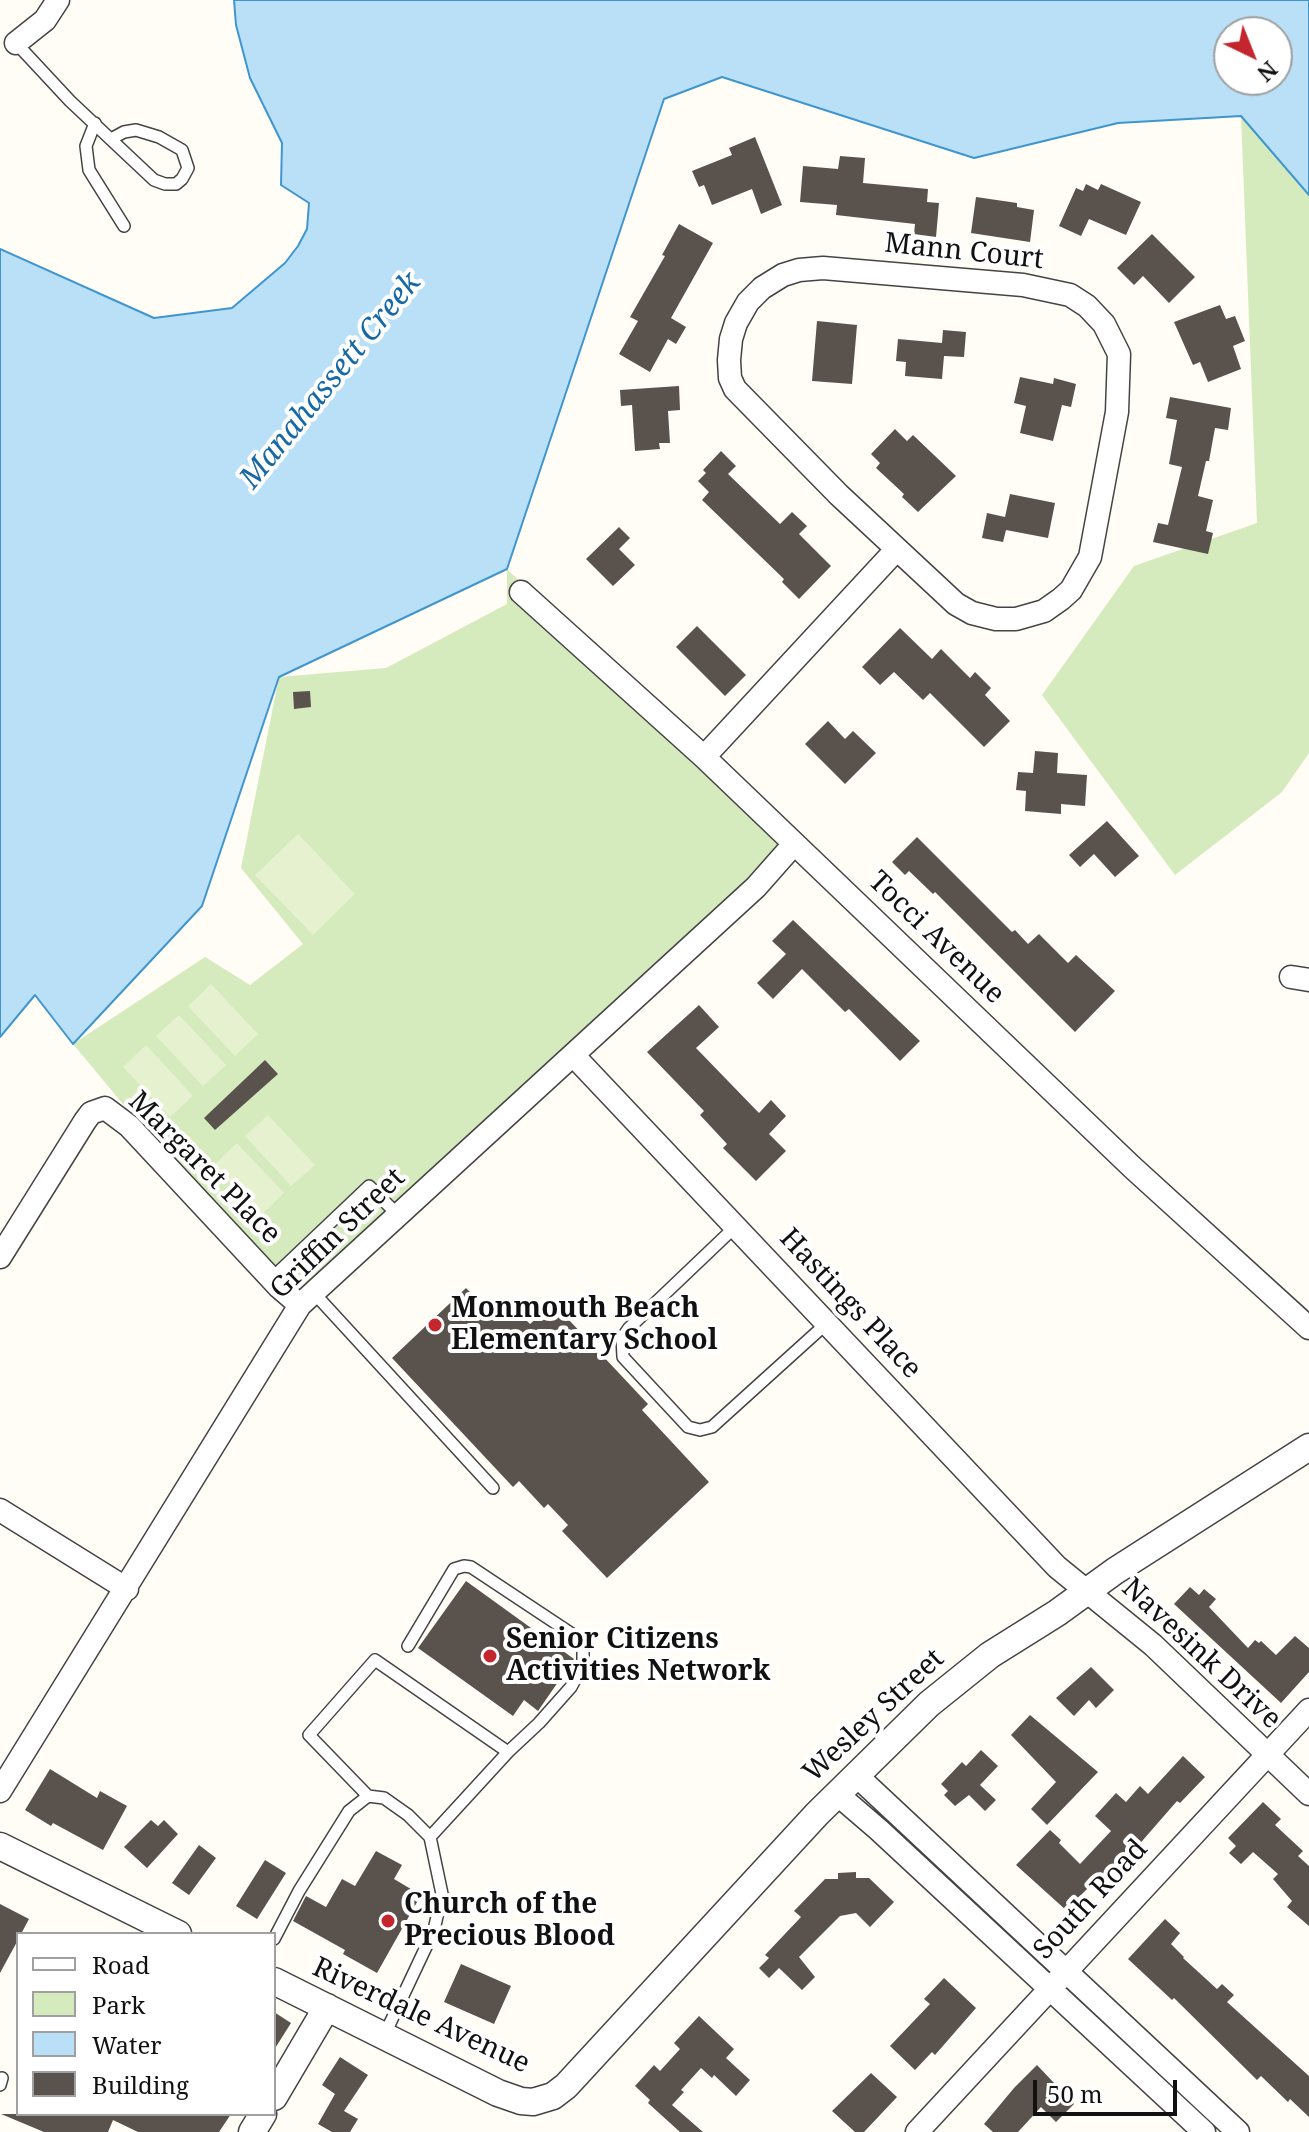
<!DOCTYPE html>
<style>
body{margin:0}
#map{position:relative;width:1309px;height:2132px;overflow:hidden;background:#fffdf5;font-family:"Noto Serif",serif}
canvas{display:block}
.legend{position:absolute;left:16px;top:1932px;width:260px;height:184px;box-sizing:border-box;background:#fff;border:2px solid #a0a0a0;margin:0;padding:10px 14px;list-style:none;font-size:24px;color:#111}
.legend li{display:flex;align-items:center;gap:16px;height:40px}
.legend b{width:40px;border:2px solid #a0a0a0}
.north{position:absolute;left:1213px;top:16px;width:80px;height:80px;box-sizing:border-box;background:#fff;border:2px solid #a0a0a0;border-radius:50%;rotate:137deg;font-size:22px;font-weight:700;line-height:32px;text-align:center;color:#111}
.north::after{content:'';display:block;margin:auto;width:28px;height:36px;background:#c4262e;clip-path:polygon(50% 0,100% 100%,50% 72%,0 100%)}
.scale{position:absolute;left:1033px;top:2080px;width:144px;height:36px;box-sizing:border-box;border:4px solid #111;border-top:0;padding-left:10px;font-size:24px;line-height:28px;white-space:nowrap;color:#111;-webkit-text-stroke:6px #fff;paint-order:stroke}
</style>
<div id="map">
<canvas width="1309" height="2132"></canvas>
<ul class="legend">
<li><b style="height:10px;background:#fff"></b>Road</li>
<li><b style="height:22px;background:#d5ebbd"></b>Park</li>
<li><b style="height:22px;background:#b9e0f7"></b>Water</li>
<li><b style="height:22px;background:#5a524d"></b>Building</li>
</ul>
<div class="north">N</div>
<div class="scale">50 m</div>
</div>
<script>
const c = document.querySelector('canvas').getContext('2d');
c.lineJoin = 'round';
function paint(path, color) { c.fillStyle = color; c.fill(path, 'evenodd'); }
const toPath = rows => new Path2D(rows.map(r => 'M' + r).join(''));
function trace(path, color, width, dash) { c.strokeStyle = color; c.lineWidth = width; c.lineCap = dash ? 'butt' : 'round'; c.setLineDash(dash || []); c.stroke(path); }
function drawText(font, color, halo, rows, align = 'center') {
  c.font = font + ' "Noto Serif",serif'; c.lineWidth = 8; c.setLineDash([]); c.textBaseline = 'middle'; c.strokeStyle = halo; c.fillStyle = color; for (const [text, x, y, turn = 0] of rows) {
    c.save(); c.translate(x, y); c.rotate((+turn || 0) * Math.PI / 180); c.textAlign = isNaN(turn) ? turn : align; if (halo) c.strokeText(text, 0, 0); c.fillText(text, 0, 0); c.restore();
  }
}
const green = toPath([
 [1241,116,1309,195,1309,753,1282,792,1175,875,1042,695,1134,566,1257,523],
 [507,569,792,850,292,1307,73,1044,205,957,250,985,303,944,241,868,279,677,386,668,507,604]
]);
const pitch = toPath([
 [298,834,355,894,313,935,255,875],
 [211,984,258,1034,235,1056,188,1006],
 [179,1015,226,1065,203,1086,156,1036],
 [146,1045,193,1096,170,1117,123,1067],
 [268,1115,315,1165,291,1186,245,1136],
 [237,1143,284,1193,261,1215,214,1165]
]);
const water = toPath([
 [234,0,1309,0,1309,195,1241,116,1118,123,974,158,722,77,664,99,507,569,279,677,202,906,73,1044,35,995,0,1037,0,249,154,318,232,308,285,263,298,246,307,229,309,203,281,185,282,143,250,78,236,25,234,0],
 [1229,32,1277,32,1277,80,1229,80,1229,32]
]);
const building = toPath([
 [755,137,782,205,761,214,752,189,712,205,704,185,699,187,692,171,732,155,729,148],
 [840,156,865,158,863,183,928,189,927,202,939,203,936,237,914,234,915,224,836,215,837,205,800,202,803,166,838,169],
 [1086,184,1098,190,1101,184,1141,202,1126,235,1089,219,1081,236,1059,226,1076,188,1083,191],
 [976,197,1017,203,1017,207,1034,210,1030,242,971,233],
 [679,224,713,243,671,318,686,327,676,344,668,339,650,372,619,354,638,321,630,317,665,256,662,255],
 [1152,234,1195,277,1169,303,1143,276,1134,285,1117,268],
 [1220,305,1226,319,1235,316,1245,341,1233,346,1241,369,1208,382,1200,362,1193,365,1174,322],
 [817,321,857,325,852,384,812,381],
 [943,330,966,332,964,357,944,356,942,379,905,376,906,362,896,361,898,339,942,343],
 [1020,377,1053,384,1054,378,1076,384,1071,407,1062,405,1053,441,1020,433,1026,406,1014,403],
 [679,386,680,410,668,411,670,443,659,443,660,449,635,451,632,405,621,406,620,390],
 [1170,397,1231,408,1228,430,1215,428,1209,461,1206,461,1198,496,1213,500,1206,531,1213,533,1208,554,1153,542,1158,523,1168,525,1182,467,1169,464,1177,420,1166,418],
 [895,429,907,441,913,435,956,476,918,512,902,497,904,494,876,468,880,463,871,454],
 [721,451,736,466,728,474,780,524,792,512,807,526,799,534,831,566,799,599,782,582,784,579,702,500,709,492,698,481,706,473,703,470],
 [1010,494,1055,503,1048,538,1006,530,1003,542,982,538,987,513,1005,517],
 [619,527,630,538,619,549,635,565,613,586,586,559],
 [697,626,746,675,725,696,676,647],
 [900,628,932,659,941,649,970,678,975,672,991,688,985,695,1010,721,984,747,930,693,923,700,894,672,880,685,862,667],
 [310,691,311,707,294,709,293,692],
 [828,721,845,739,853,731,876,753,845,784,805,744],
 [1035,751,1058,753,1057,773,1087,775,1085,806,1061,804,1061,814,1025,811,1026,791,1016,790,1018,772,1033,773],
 [1107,821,1139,856,1115,877,1094,854,1080,867,1069,855],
 [917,837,1012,932,1015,930,1028,944,1039,934,1068,963,1076,955,1115,991,1075,1032,935,892,933,894,909,871,905,875,892,862],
 [793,920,920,1041,900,1061,849,1009,845,1012,802,969,773,999,757,983,786,954,772,941],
 [699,1005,719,1027,696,1048,759,1113,771,1100,786,1116,769,1134,786,1151,756,1181,723,1148,727,1144,700,1115,704,1111,647,1052],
 [265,1060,278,1074,215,1130,204,1118],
 [466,1288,496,1319,511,1305,530,1324,553,1303,648,1404,642,1410,709,1482,607,1578,562,1531,568,1525,548,1504,544,1508,519,1481,513,1487,392,1358],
 [466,1581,574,1659,538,1711,524,1700,513,1716,418,1648],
 [1190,1587,1199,1595,1204,1589,1216,1599,1209,1607,1248,1648,1255,1640,1259,1643,1261,1641,1276,1655,1295,1636,1309,1648,1309,1672,1281,1703,1174,1604],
 [1091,1667,1114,1690,1096,1708,1089,1700,1074,1716,1056,1698],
 [1030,1715,1098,1772,1047,1825,1031,1809,1056,1782,1011,1735],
 [981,1750,998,1766,980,1785,996,1800,985,1811,969,1795,955,1806,944,1795,948,1791,941,1784,962,1762,966,1766],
 [1183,1756,1205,1777,1180,1803,1177,1801,1109,1879,1103,1873,1078,1898,1088,1908,1077,1920,1016,1865,1050,1830,1061,1840,1059,1843,1080,1864,1111,1831,1095,1816,1116,1793,1126,1802,1140,1786,1148,1794],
 [50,1769,97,1798,100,1791,127,1806,103,1850,53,1823,51,1826,25,1810],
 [1263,1802,1281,1819,1275,1825,1303,1851,1298,1856,1309,1866,1309,1926,1287,1907,1292,1901,1273,1879,1278,1874,1253,1852,1241,1864,1229,1853,1236,1846,1228,1838],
 [151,1820,158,1826,164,1820,178,1834,147,1868,124,1847],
 [199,1845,216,1858,189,1895,172,1883],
 [376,1851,402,1865,394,1879,421,1895,377,1973,343,1954,345,1950,293,1921,306,1896,326,1907,342,1879,355,1886],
 [265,1860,286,1873,257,1919,236,1906],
 [856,1872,856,1878,869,1878,894,1902,870,1927,856,1913,840,1916,799,1957,815,1977,802,1990,779,1968,769,1978,759,1968,769,1958,765,1955,801,1917,794,1911,825,1879,838,1879,838,1873],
 [0,1904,29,1919,21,1934,18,1934,18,1940,0,1973],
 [1165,1919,1180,1933,1171,1944,1184,1957,1183,1958,1217,1989,1222,1984,1234,1995,1227,2002,1309,2076,1309,2117,1290,2099,1288,2102,1261,2076,1257,2080,1174,1998,1172,2000,1128,1959],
 [461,1964,511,1986,494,2024,444,2002],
 [944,1978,976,2008,935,2055,932,2052,915,2070,890,2046,930,2004,924,1999],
 [274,2012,291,2023,274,2050],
 [699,2016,734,2049,726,2058,750,2080,736,2096,714,2075,712,2078,701,2068,681,2090,684,2092,672,2105,703,2132,680,2132,648,2103,650,2100,635,2086,654,2065,660,2071,680,2049,674,2043],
 [340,2057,368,2075,344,2111,358,2119,350,2132,332,2132,318,2124,335,2094,322,2085],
 [1037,2065,1074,2104,1056,2122,1041,2107,1018,2132,993,2132,984,2124,1014,2088],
 [871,2073,897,2097,864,2132,855,2132,832,2111],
 [1,2114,231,2114,219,2132,138,2132,113,2120,108,2132,44,2132]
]);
const service = toPath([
 [16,43,70,101,154,180,165,184,176,184,182,179,188,168,182,150,159,137,136,130,124,132,111,139],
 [95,123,86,146,89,170,124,226],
 [736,1226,629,1328,622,1338,623,1357,688,1427,700,1430,712,1427,827,1323],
 [271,1279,369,1186,398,1215],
 [314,1293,493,1488],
 [408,1646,454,1569,464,1566,471,1567,575,1636,583,1644,583,1665,571,1687,539,1723,508,1752],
 [274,1939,299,1891,349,1811,368,1796],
 [384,2036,434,1930,442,1894,430,1837,408,1815,384,1798,368,1796,309,1735,375,1660,508,1752,430,1837],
 [0,2085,2,2078]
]);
const minor = toPath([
 [16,43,45,20,58,0],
 [823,268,1023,285,1070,295,1087,306,1104,324,1119,354,1117,412,1090,557,1071,590,1061,599,1044,611,1016,619,996,619,972,613,956,604,839,495,735,389,730,378,729,360,731,339,736,323,748,302,762,288,783,275,799,270,823,268],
 [521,592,704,757,1132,1167,1309,1328],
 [704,757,896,550],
 [1291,977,1309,980],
 [573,1055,1057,1567,1153,1645,1309,1794],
 [0,1257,85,1121,91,1113,105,1108,129,1126,279,1287,300,1305],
 [0,1510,127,1589],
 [857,1776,1238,2132],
 [0,1791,300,1305,756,887,794,844],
 [837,1794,879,1830,1204,2132],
 [917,2132,1309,1710]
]);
const tertiary = toPath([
 [0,1846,178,1934],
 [274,1981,498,2093,521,2101,533,2102,553,2096,566,2086,817,1814,929,1704,990,1655,1057,1613,1115,1571,1309,1447],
 [274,2097,327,2007],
 [252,2132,263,2114]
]);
const markers = [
 [435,1325,8,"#c4262e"],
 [490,1656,8,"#c4262e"],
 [388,1921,8,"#c4262e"]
];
const streetNames = [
 ["Mann Court",964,252,6],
 ["Tocci Avenue",936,938,44],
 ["Margaret Place",204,1168,45],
 ["Griffin Street",338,1234,-44],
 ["Hastings Place",850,1304,47],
 ["Navesink Drive",1201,1654,43],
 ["Wesley Street",874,1716,-43],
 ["South Road",1091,1900,-47],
 ["Riverdale Avenue",421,2016,25]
];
const poiNames = [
 ["Monmouth Beach",451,1309],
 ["Elementary School",451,1341],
 ["Senior Citizens",506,1640],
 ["Activities Network",506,1672],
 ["Church of the",404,1905],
 ["Precious Blood",404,1937]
];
const waterNames = [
 ["Manahassett Creek",331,381,-51]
];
paint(green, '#d5ebbd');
paint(pitch, '#e6f2cf');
paint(water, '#b9e0f7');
trace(water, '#3f96cf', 2);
paint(building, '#5a524d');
trace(service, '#444', 14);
trace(minor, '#444', 25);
trace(tertiary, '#444', 29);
trace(service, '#fff', 11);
trace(minor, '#fff', 22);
trace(tertiary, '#fff', 26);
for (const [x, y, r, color] of markers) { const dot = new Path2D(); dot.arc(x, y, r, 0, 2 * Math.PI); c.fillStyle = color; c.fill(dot); trace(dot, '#fff', 3); }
drawText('28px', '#111', '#fff', streetNames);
drawText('bold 28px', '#111', '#fff', poiNames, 'left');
drawText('italic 30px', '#1768a6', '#fff', waterNames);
</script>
